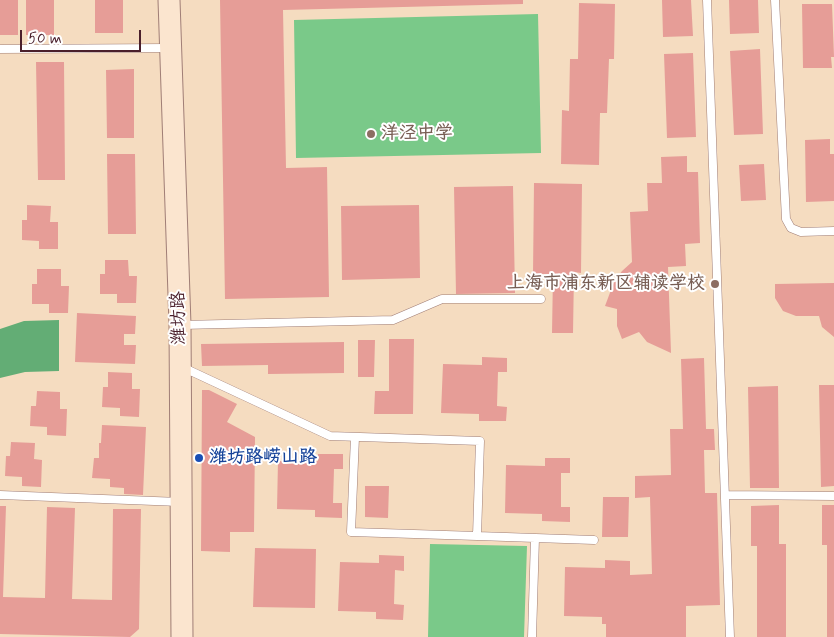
<!DOCTYPE html>
<meta charset="utf-8">
<style>
body{margin:0}
#map{position:relative;width:834px;height:637px;overflow:hidden;background:#f5dcc0;font-family:Mynerve,sans-serif}
canvas{display:block}
.scale{position:absolute;left:20px;top:30px;width:121px;height:22px;box-sizing:border-box;border:2px solid #4a1f2b;border-top:0;padding-left:6px;font-size:15px;line-height:18px;white-space:nowrap;color:#4a1f2b;-webkit-text-stroke:4px #fff;paint-order:stroke}
</style>
<div id="map">
<canvas width="834" height="637"></canvas>
<div class="scale">50 m</div>
</div>
<script>
const c = document.querySelector('canvas').getContext('2d');
c.lineJoin = 'round';
function paint(path, color) { c.fillStyle = color; c.fill(path, 'evenodd'); }
const toPath = rows => new Path2D(rows.map(r => 'M' + r).join(''));
function trace(path, color, width, dash) { c.strokeStyle = color; c.lineWidth = width; c.lineCap = dash ? 'butt' : 'round'; c.setLineDash(dash || []); c.stroke(path); }
function drawText(font, color, halo, rows, align = 'center') {
  c.font = font + ' Mynerve,"LXGW WenKai TC",sans-serif'; c.lineWidth = 4; c.setLineDash([]); c.textBaseline = 'middle'; c.strokeStyle = halo; c.fillStyle = color; for (const [text, x, y, turn = 0] of rows) {
    c.save(); c.translate(x, y); c.rotate((+turn || 0) * Math.PI / 180); c.textAlign = isNaN(turn) ? turn : align; if (halo) c.strokeText(text, 0, 0); c.fillText(text, 0, 0); c.restore();
  }
}
const green = toPath([
 [538,14,541,153,296,158,294,20],
 [430,544,527,546,524,637,428,637]
]);
const forest = toPath([
 [59,320,59,371,25,372,0,378,0,329,24,321]
]);
const building = toPath([
 [0,0,18,0,18,35,0,35],
 [26,0,54,0,54,35,26,35],
 [95,0,123,0,123,33,95,33],
 [220,0,523,0,523,4,283,10,286,168,327,167,329,297,225,299],
 [662,0,691,0,693,36,663,37],
 [729,0,758,0,759,33,730,34],
 [579,3,615,4,614,59,609,59,607,113,600,113,599,165,561,164,562,110,569,111,570,59,578,59],
 [802,4,832,4,834,57,831,57,832,68,803,68],
 [760,49,763,134,734,135,730,51],
 [693,53,696,137,667,138,664,54],
 [36,62,64,62,65,180,38,180],
 [134,69,134,138,107,138,106,70],
 [830,139,830,154,834,154,834,201,806,202,805,140],
 [107,154,135,154,136,234,108,234],
 [687,156,687,172,698,172,700,243,685,244,686,266,668,267,671,353,647,342,639,332,622,339,617,326,617,309,605,306,614,282,622,271,632,262,630,212,648,211,647,183,662,183,661,157],
 [764,164,766,200,741,201,739,165],
 [534,183,582,184,581,273,574,272,573,333,552,333,553,274,533,274],
 [513,186,515,293,456,294,454,187],
 [27,205,51,206,50,222,58,222,58,249,39,249,39,241,22,240,22,220,27,220],
 [419,205,420,278,342,280,341,206],
 [105,260,128,260,129,276,137,276,136,303,117,303,117,294,100,294,100,274,105,274],
 [37,269,61,269,61,286,69,286,68,313,49,313,49,304,32,304,32,284,37,284],
 [834,283,834,337,822,327,819,316,796,316,783,311,775,298,775,284],
 [77,313,136,316,135,334,124,334,124,345,136,345,135,364,75,362],
 [389,339,414,339,413,414,374,414,375,391,389,391],
 [358,340,375,340,374,377,358,377],
 [344,342,344,373,268,374,268,365,202,366,201,344],
 [482,357,507,358,507,372,498,372,497,406,507,407,506,421,479,421,479,414,441,413,443,364,482,365],
 [704,358,706,429,714,429,715,450,704,450,705,493,717,493,720,605,686,606,686,637,606,637,606,624,602,624,602,617,564,616,565,567,605,568,605,560,630,561,630,575,652,574,650,497,635,498,635,476,671,475,670,429,683,429,681,359],
 [108,372,132,373,132,389,140,389,139,417,120,416,120,408,102,407,103,387,108,387],
 [819,385,834,385,834,486,821,487],
 [778,386,779,488,750,488,748,387],
 [202,390,209,390,237,404,227,422,255,437,254,532,230,532,230,552,201,551],
 [37,391,60,392,60,409,67,409,66,436,47,435,47,427,30,426,31,406,36,406],
 [102,425,146,427,143,495,124,494,124,488,110,487,110,479,92,478,94,458,99,458,99,443,101,443],
 [11,442,35,443,34,459,42,460,41,487,22,486,22,477,5,476,6,456,10,456],
 [318,454,343,454,343,469,334,469,333,503,342,503,342,518,315,517,315,510,277,509,278,461,318,461],
 [545,458,570,458,570,473,561,473,561,507,570,507,570,522,542,521,542,514,505,513,506,465,545,466],
 [365,486,389,486,388,518,365,517],
 [603,497,629,497,628,537,602,537],
 [779,505,779,544,786,544,786,637,757,637,757,546,751,546,751,506],
 [822,505,834,505,834,637,827,637,827,545,822,545],
 [0,506,6,506,3,597,45,598,47,507,75,508,72,599,112,600,113,509,141,509,139,629,130,637,0,634],
 [255,548,316,549,315,608,253,607],
 [379,555,404,556,404,571,395,570,394,604,404,605,403,620,376,619,376,612,338,611,340,562,379,563]
]);
const lane = toPath([
 [707,0,730,637],
 [775,0,786,219,791,228,801,232,834,231],
 [0,49,169,48],
 [182,325,393,320,442,299,541,299],
 [182,367,330,436,480,441,477,536,594,540],
 [355,437,351,532,477,536],
 [0,495,180,502],
 [725,495,834,496],
 [532,637,535,538]
]);
const secondary = toPath([
 [169,0,180,325,182,637]
]);
const markers = [
 [371,134,5,"#8d6e63"],
 [715,284,5,"#8d6e63"],
 [199,458,5,"#1a4fb4"]
];
const educationNames = [
 ["洋泾中学",381,134],
 ["上海市浦东新区辅读学校",705,284,"right"]
];
const streetNames = [
 ["潍坊路",180,318,-91]
];
const transitNames = [
 ["潍坊路崂山路",209,458]
];
paint(green, '#7ac989');
paint(forest, '#63ad75');
paint(building, '#e69d97');
trace(lane, '#a07e76', 9);
trace(secondary, '#a07e76', 23);
trace(lane, '#fff', 8);
trace(secondary, '#fbe5cf', 21);
for (const [x, y, r, color] of markers) { const dot = new Path2D(); dot.arc(x, y, r, 0, 2 * Math.PI); c.fillStyle = color; c.fill(dot); trace(dot, '#fff', 2); }
drawText('bold 18px', '#785e54', '#fff', educationNames, 'left');
drawText('18px', '#4a1f2b', '#fff', streetNames);
drawText('bold 18px', '#164399', '#fff', transitNames, 'left');
</script>
